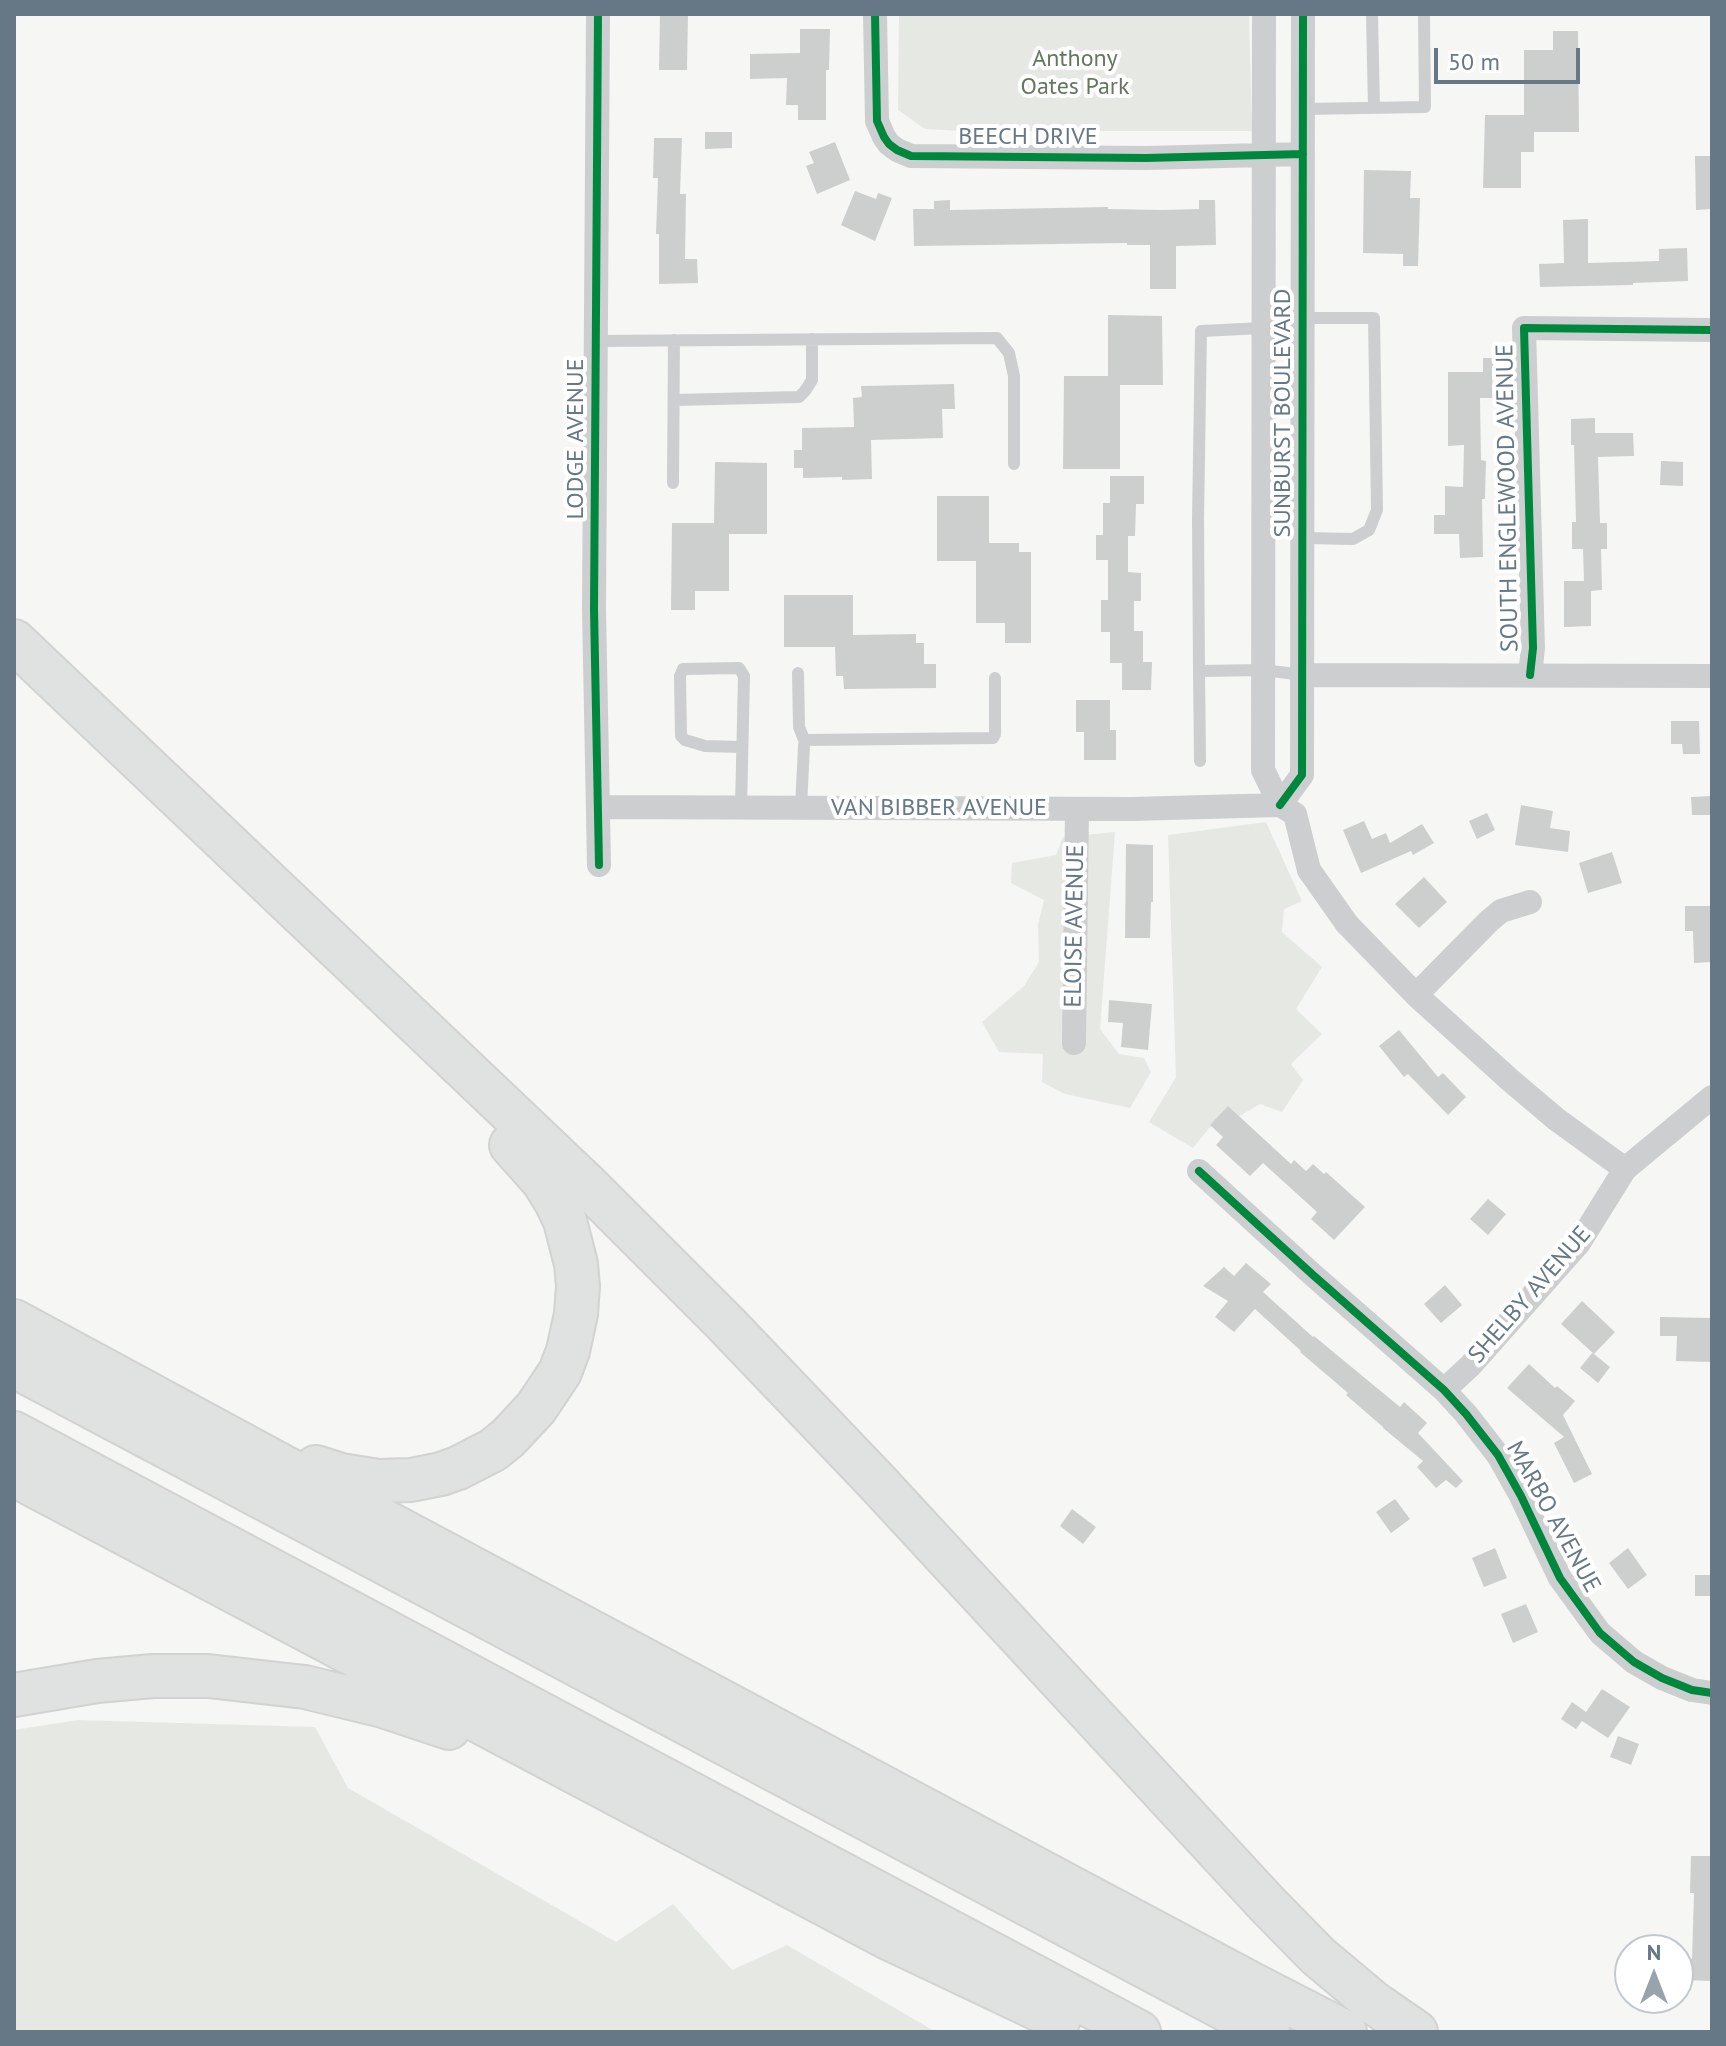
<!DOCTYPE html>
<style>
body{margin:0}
#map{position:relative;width:1726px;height:2046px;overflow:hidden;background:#f6f6f5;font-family:"PT Sans",sans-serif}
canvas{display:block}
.frame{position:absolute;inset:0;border:16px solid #667785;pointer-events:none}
.north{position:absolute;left:1614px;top:1934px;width:80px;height:80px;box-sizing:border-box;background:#fff;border:2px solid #c2c9ce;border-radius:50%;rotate:0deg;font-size:22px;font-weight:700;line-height:32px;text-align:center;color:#667785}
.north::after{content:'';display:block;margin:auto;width:28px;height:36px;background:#98a3ac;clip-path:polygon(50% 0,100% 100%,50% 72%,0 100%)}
.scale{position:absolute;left:1434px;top:48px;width:146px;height:36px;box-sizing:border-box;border:4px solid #667785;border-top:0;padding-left:10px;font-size:24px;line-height:28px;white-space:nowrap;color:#667785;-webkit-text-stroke:6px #fff;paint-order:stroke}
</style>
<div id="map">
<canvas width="1726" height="2046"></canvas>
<div class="frame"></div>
<div class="north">N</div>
<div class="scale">50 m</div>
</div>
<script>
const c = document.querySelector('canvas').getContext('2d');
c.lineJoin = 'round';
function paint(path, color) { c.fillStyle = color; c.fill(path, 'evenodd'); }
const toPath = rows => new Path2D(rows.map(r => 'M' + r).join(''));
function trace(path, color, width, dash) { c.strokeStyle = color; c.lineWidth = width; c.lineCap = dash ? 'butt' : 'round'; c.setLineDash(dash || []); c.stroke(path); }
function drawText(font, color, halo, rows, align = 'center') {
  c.font = font + ' "PT Sans",sans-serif'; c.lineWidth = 8; c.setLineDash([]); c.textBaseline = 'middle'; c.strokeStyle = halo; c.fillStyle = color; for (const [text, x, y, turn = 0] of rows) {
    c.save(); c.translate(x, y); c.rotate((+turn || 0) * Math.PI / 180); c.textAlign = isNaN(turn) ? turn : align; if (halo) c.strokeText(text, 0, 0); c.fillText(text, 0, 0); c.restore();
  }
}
const green = toPath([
 [899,14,1249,14,1252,131,963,131,925,129,898,110],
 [1266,822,1302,901,1284,909,1282,932,1322,967,1296,1009,1322,1034,1291,1064,1303,1080,1282,1112,1260,1104,1238,1117,1220,1115,1193,1148,1149,1122,1176,1077,1168,835],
 [1115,832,1100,1029,1119,1054,1144,1058,1151,1072,1130,1108,1065,1094,1042,1082,1043,1054,999,1052,982,1022,1024,986,1039,962,1038,925,1044,900,1011,883,1012,863,1056,855,1063,837],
 [78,1720,315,1727,348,1788,616,1942,673,1904,732,1970,787,1945,936,2032,14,2032,14,1730]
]);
const building = toPath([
 [660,14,688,14,687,70,659,70],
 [800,29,830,29,829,70,826,70,826,120,798,120,798,105,786,105,787,78,750,79,750,54,800,53],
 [1553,31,1578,31,1579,132,1534,132,1534,152,1521,152,1521,188,1483,188,1485,115,1524,115,1524,50,1553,50],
 [705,132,732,132,732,148,705,149],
 [654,138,682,138,680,194,686,194,685,259,697,259,698,283,659,284,659,234,656,234,658,178,653,178],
 [835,142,850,180,817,194,806,166,814,163,809,152],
 [1695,156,1712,156,1712,209,1696,210],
 [1364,170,1411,171,1410,198,1420,198,1418,266,1403,266,1403,254,1363,253],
 [855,191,876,199,878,193,892,198,875,241,841,225],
 [950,200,950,210,1108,207,1108,209,1163,210,1199,209,1199,200,1215,200,1216,245,1176,246,1176,289,1150,289,1150,245,1127,245,1127,243,914,246,913,209,934,209,934,201],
 [1588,219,1588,263,1659,261,1659,249,1687,248,1688,281,1633,283,1633,285,1540,287,1539,264,1564,263,1563,220],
 [1108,315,1162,316,1163,385,1120,385,1120,469,1063,469,1064,376,1108,376],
 [1483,358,1499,358,1499,373,1492,373,1493,398,1480,398,1481,460,1486,461,1485,499,1482,499,1483,557,1460,558,1459,534,1434,534,1434,515,1445,515,1445,486,1463,487,1464,445,1448,446,1448,372,1483,372],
 [954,384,955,409,942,409,943,438,871,440,872,479,842,480,842,477,803,478,803,468,794,468,794,450,802,450,802,428,854,427,853,398,862,397,861,386],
 [1595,418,1595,433,1633,433,1634,456,1598,457,1600,523,1607,523,1607,549,1601,549,1602,590,1591,591,1591,626,1564,627,1564,581,1584,581,1583,549,1572,549,1572,522,1576,522,1574,445,1571,445,1571,419],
 [1661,461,1683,462,1683,486,1660,485],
 [715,462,767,463,767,534,729,534,729,591,695,591,695,610,671,610,672,523,714,523],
 [1110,476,1144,476,1144,504,1136,504,1135,536,1128,536,1128,572,1141,573,1141,601,1134,601,1134,631,1143,631,1143,662,1152,662,1151,690,1122,690,1122,663,1110,663,1110,632,1101,632,1101,600,1108,600,1108,560,1096,560,1096,535,1103,535,1103,503,1110,503],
 [937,496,989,496,989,543,1019,543,1019,552,1031,552,1031,643,1005,643,1005,623,976,623,976,561,937,561],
 [784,595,853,595,853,635,916,634,916,643,924,643,924,664,936,664,936,688,844,689,843,676,836,676,835,647,784,647],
 [1076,700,1110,700,1110,730,1116,730,1116,760,1084,760,1084,732,1076,732],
 [1671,721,1699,721,1700,754,1683,754,1682,744,1671,744],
 [1712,796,1712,815,1692,815,1691,797],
 [1521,805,1553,811,1550,828,1570,831,1568,852,1515,845],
 [1487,813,1495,830,1477,839,1469,821],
 [1364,821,1372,839,1386,833,1390,843,1422,824,1434,843,1413,855,1411,851,1361,873,1343,830],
 [1126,844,1153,845,1153,902,1151,902,1150,938,1125,938],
 [1612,852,1622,883,1588,893,1579,863],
 [1424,877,1447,902,1419,928,1395,904],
 [1685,906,1711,906,1712,962,1694,963,1693,931,1685,931],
 [1109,1000,1152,1004,1148,1050,1121,1047,1123,1023,1108,1022],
 [1399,1030,1438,1077,1443,1073,1466,1097,1448,1115,1408,1074,1404,1077,1379,1046],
 [1228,1106,1291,1164,1294,1160,1306,1171,1313,1164,1324,1174,1326,1172,1365,1207,1334,1240,1311,1219,1317,1212,1263,1163,1250,1176,1216,1145,1223,1137,1210,1125],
 [1488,1199,1506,1214,1488,1235,1470,1219],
 [1246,1263,1271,1284,1263,1292,1313,1337,1314,1336,1400,1407,1404,1402,1427,1423,1418,1433,1463,1481,1456,1488,1446,1480,1436,1488,1417,1467,1423,1461,1383,1428,1383,1427,1346,1395,1348,1393,1300,1352,1301,1351,1255,1309,1234,1332,1215,1317,1228,1301,1203,1286,1224,1267,1234,1276],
 [1445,1285,1462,1305,1441,1323,1424,1304],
 [1582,1301,1615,1332,1594,1354,1610,1367,1598,1383,1580,1368,1592,1353,1594,1354,1561,1324],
 [1660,1317,1712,1318,1712,1362,1676,1361,1677,1336,1660,1336],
 [1529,1364,1555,1388,1557,1386,1575,1401,1563,1415,1592,1474,1574,1483,1554,1443,1564,1437,1507,1388],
 [1395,1499,1410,1519,1391,1533,1376,1512],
 [1072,1509,1096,1527,1083,1544,1060,1526],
 [1495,1548,1507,1578,1484,1587,1472,1558],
 [1628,1548,1647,1575,1628,1589,1609,1563],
 [1695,1575,1712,1575,1712,1596,1695,1596],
 [1526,1604,1538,1632,1513,1643,1501,1614],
 [1602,1689,1630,1707,1608,1738,1582,1721,1576,1729,1561,1719,1572,1702,1586,1712],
 [1618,1736,1639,1744,1631,1765,1610,1757],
 [1691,1856,1712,1856,1712,1981,1678,1980,1678,1959,1692,1959,1694,1893,1690,1893]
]);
const lane = toPath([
 [1372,14,1374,108],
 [1303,109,1425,107,1424,14],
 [1303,318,1374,318,1377,510,1369,530,1353,539,1303,538],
 [1263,328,1201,331,1198,519,1199,671,1263,670,1304,675],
 [596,341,997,338,1009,353,1014,376,1014,464],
 [674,400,799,397,805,391,812,380,812,339],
 [673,483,674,340],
 [1199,671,1200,761],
 [798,673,799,727,805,742],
 [801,807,804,746,806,740,993,738,995,734,995,678],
 [741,808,744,676,739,668,683,669,680,676,681,736,685,740,705,746,742,747]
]);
const street = toPath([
 [598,14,594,609,599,865],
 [875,14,877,121,884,137,889,144,897,150,911,156,1146,158,1303,154],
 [1264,14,1263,770,1280,805],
 [1304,675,1712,676],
 [1530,675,1533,648,1524,328,1712,330],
 [1280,805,1302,775,1303,14],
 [1280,805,1295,814,1309,870,1347,924,1416,995,1510,1080,1556,1119,1625,1169],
 [598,807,1132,809,1280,805],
 [1416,995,1489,921,1501,911,1530,902],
 [1074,1043,1077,809],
 [1199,1171,1313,1275,1444,1390,1466,1414,1498,1455,1521,1496,1560,1578,1600,1633,1634,1662,1662,1678,1692,1690,1712,1693],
 [1444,1390,1470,1366,1579,1243,1625,1169,1712,1097]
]);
const highway = toPath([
 [14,641,589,1187,726,1324,876,1481,1267,1904,1318,1956,1374,2003,1416,2032],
 [14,1321,356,1506,1254,1985,1345,2032],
 [14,1366,1268,2032],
 [14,1433,1139,2032],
 [316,1467,341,1475,378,1481,411,1480,441,1474,458,1468,493,1450,508,1438,536,1408,560,1372,568,1351,576,1314,578,1286,576,1264,565,1221,556,1202,543,1181,511,1145],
 [14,1475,886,1937,1059,2019],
 [14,1695,97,1681,153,1676,208,1676,305,1687,383,1706,449,1728]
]);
const cycleway = toPath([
 [598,14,594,609,599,865],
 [875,14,877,121,884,137,889,144,897,150,911,156,1146,158,1303,154],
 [1530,675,1533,648,1524,328,1712,330],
 [1280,805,1302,775,1303,14],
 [1199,1171,1313,1275,1444,1390,1466,1414,1498,1455,1521,1496,1560,1578,1600,1633,1634,1662,1662,1678,1692,1690,1712,1693]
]);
const parkNames = [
 ["Anthony",1075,59],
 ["Oates Park",1075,87]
];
const streetNames = [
 ["BEECH DRIVE",1028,137],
 ["SUNBURST BOULEVARD",1283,413,-90],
 ["LODGE AVENUE",576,439,-90],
 ["SOUTH ENGLEWOOD AVENUE",1508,498,-91],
 ["VAN BIBBER AVENUE",939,808],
 ["ELOISE AVENUE",1075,926,-89],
 ["SHELBY AVENUE",1530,1295,-49],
 ["MARBO AVENUE",1553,1517,61]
];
paint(green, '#e6e9e3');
paint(building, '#cdcfcf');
trace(highway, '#d2d2d3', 46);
trace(lane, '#cccecf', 12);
trace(street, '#cccecf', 24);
trace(highway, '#e0e1e1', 42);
trace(cycleway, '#00873e', 8);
drawText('24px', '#667761', '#fff', parkNames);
drawText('24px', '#667785', '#fff', streetNames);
</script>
